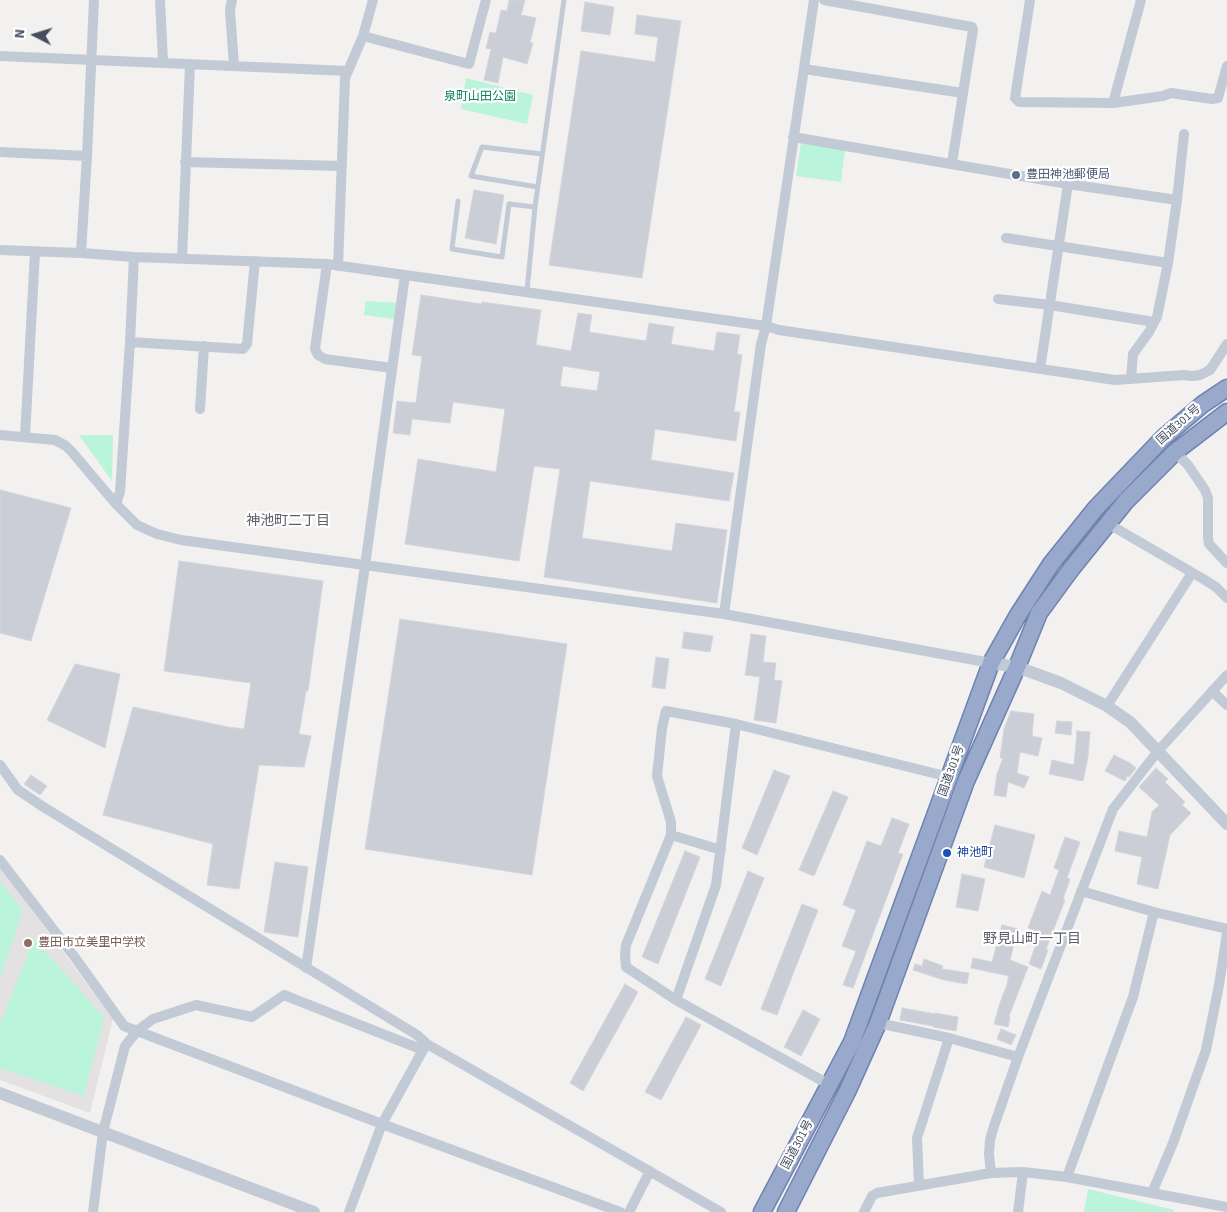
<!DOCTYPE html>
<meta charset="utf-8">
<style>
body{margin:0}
#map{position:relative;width:1227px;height:1212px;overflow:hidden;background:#f3f0f0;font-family:"Source Sans 3",sans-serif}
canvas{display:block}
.north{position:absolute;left:10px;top:10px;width:50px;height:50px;-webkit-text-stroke:4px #fff;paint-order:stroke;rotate:275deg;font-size:14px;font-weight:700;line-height:20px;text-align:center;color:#464f60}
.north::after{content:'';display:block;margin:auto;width:18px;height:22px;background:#464f60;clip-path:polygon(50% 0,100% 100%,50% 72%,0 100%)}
</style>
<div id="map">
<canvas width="1227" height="1212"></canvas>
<div class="north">N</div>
</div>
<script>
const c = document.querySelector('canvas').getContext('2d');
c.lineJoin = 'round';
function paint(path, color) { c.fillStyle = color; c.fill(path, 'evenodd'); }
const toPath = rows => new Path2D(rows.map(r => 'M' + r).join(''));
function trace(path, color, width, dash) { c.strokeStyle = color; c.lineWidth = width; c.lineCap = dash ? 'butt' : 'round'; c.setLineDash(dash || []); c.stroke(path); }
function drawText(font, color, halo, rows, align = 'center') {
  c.font = font + ' "Source Sans 3","Noto Sans JP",sans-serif'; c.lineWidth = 4.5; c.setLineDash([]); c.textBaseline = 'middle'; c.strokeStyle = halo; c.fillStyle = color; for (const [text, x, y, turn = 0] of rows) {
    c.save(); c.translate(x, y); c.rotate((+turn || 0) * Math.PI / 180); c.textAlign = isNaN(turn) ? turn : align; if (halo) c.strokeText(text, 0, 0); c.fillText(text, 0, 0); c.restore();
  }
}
const education = toPath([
 [0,867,113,1019,90,1113,0,1080]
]);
const green = toPath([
 [466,78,533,95,527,124,461,109],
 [801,143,845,150,841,182,796,176],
 [366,301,397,303,394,319,364,315],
 [79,435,113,435,112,481],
 [0,881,23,911,0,978],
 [34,939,104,1017,84,1096,0,1068,0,1024],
 [1088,1189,1174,1210,1174,1212,1084,1212]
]);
const building = toPath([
 [509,0,525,0,521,15,536,18,530,43,533,43,527,64,503,57,498,83,484,80,491,49,486,48,490,32,496,33,501,10,507,11,509,0],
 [585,2,614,7,610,35,581,31,585,2],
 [637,15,681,21,642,278,549,265,581,51,655,62,658,37,635,34,637,15],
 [474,190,504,195,496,244,465,238,474,190],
 [421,295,481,304,482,302,541,310,536,345,571,351,578,313,592,315,589,332,646,341,649,323,674,327,671,344,714,351,717,332,740,335,737,354,742,355,734,412,740,412,736,441,655,429,651,460,734,473,729,501,590,481,582,538,672,551,676,523,727,530,717,603,544,577,560,469,534,466,519,561,405,544,418,459,496,472,505,409,453,402,450,423,412,419,410,435,393,433,397,401,416,403,422,356,412,355,421,295],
 [563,366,600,372,597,391,560,386,563,366],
 [0,490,71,508,31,641,0,633,0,490],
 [179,561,323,581,308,691,306,691,299,734,311,736,304,767,259,765,239,889,207,885,213,844,103,815,133,707,228,727,244,729,251,683,164,671,179,561],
 [400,619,567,644,532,875,365,849,400,619],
 [684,632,713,636,710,652,682,648,684,632],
 [751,634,766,636,763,662,776,663,774,680,782,681,776,723,754,720,760,677,745,675,751,634],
 [656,657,669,659,665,689,652,687,656,657],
 [75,664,120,674,105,748,47,720,75,664],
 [1011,711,1034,714,1032,736,1042,738,1038,756,1020,752,1017,773,1029,777,1024,788,1008,782,1006,797,994,795,997,774,1003,758,1000,758,1004,729,1011,711],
 [1057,721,1072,722,1071,735,1055,733,1057,721],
 [1077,731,1090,732,1088,757,1083,781,1049,774,1052,760,1074,765,1077,731],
 [1114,755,1130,763,1136,768,1129,777,1127,776,1125,781,1105,771,1114,755],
 [1156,768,1168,779,1165,782,1185,802,1182,805,1191,813,1170,835,1158,889,1137,884,1142,857,1115,851,1119,831,1147,837,1152,812,1159,805,1139,787,1156,768],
 [774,770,790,776,757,855,742,848,774,770],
 [31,775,47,786,40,795,24,784,31,775],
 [833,791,848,797,814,876,799,870,833,791],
 [892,818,909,824,898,853,903,854,853,988,843,985,856,951,842,946,856,910,843,905,867,841,881,846,892,818],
 [995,825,1035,835,1024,878,984,867,995,825],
 [1065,837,1080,842,1067,878,1070,879,1063,899,1065,900,1046,949,1048,950,1041,969,1029,964,1040,933,1028,928,1042,891,1050,895,1059,870,1054,868,1065,837],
 [685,851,700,857,658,964,642,957,685,851],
 [275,862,308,867,298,937,264,932,275,862],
 [748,871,764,878,721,986,705,979,748,871],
 [962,874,985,879,978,911,956,907,962,874],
 [802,904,818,910,777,1015,761,1009,802,904],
 [1002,925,1018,929,1010,960,1028,967,1009,1016,1010,1017,1008,1027,994,1024,1000,1003,1008,982,1007,982,1009,976,971,968,973,958,992,962,1002,925],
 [924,959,943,966,942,969,969,973,967,984,944,980,913,970,915,964,922,966,924,959],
 [625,984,638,992,583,1091,570,1083,625,984],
 [902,1008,935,1014,935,1013,958,1017,956,1031,933,1027,933,1026,900,1020,902,1008],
 [803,1010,820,1019,801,1056,784,1047,803,1010],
 [686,1017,701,1025,661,1100,645,1092,686,1017],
 [1001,1029,1016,1035,1011,1045,997,1039,1001,1029]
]);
const service = toPath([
 [538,187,471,176,482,147,542,154],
 [458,201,452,249,502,257,509,204,535,207],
 [527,291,535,207,564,0]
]);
const minor = toPath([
 [160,0,163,62],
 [232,0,230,10,234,66],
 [824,0,972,27,973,30,952,163],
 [1030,0,1015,98,1019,102,1113,103,1163,96,1171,93,1212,99,1218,98,1227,66],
 [363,36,469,64,486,0],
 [0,56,348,71],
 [804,69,963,93],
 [1113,103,1141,0],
 [793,137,1068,184,1177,200,1168,263,1157,317,1149,332,1133,354,1131,379],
 [0,152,87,156],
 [185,162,342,166],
 [1177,200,1184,134],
 [1006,238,1168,263],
 [0,250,81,253,134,257,327,264,766,326,779,330,1115,380,1184,375,1192,376,1200,375,1210,370,1227,344],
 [81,253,87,156,94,0],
 [182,258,190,65],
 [327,264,315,349,318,355,325,359,392,368],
 [338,266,345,78,363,36,373,0],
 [998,299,1050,305,1154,322],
 [130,342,243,349,247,344,255,261],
 [1040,369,1068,184],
 [200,409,204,346],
 [0,435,55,440,66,446,72,452,116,504,137,525,157,534,181,540,724,614,991,663],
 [25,437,35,252],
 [1175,452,1188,465,1205,490,1208,498,1208,538,1209,544,1227,563],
 [116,504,120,492,130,342,134,257],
 [1107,523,1205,580,1216,587,1227,598],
 [724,614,761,344,766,326,814,0],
 [1212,691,1227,705],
 [1107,706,1192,573],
 [736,724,716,885,676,1000,830,1085],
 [0,765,18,790,45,808,417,1035,427,1044,721,1212],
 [671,835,721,850],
 [0,860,76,959,124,1026,382,1124,620,1212],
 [1081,891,1154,912,1227,929],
 [306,968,365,566,405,275],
 [676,1000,626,967,625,955,626,945,671,835,671,822,657,776,662,728,666,711,736,724,949,777],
 [878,1023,949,1038,1018,1057],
 [991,1173,989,1154,990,1140,994,1126,1018,1057,1113,809,1158,751,1227,675],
 [1067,1177,1133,997,1154,912],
 [919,1185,917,1138,949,1038],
 [1152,1193,1173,1143,1206,1050,1219,985,1227,933],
 [93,1212,103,1132,125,1046,138,1030,153,1019,196,1005,252,1017,284,995,423,1050],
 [349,1212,382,1124,423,1050,427,1045],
 [629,1212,650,1171],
 [864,1212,872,1196,877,1193,991,1173,1023,1172,1067,1177,1227,1207],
 [1018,1212,1023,1172]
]);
const tertiary = toPath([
 [991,663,1017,667,1061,683,1107,706,1130,722,1227,824],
 [0,1093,314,1212]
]);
const trunk = toPath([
 [762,1212,852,1042,991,663,1018,615,1051,564,1096,508,1163,438,1203,404,1227,388],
 [786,1212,847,1092,878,1023,966,781,1017,667,1039,613,1072,568,1126,501,1175,452,1227,412]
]);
const markers = [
 [1016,175,5,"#5c6f8a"],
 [947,853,5,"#1a4fb4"],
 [28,943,5,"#8d6e63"]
];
const parkNames = [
 ["泉町山田公園",480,97]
];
const serviceNames = [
 ["豊田神池郵便局",1026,175]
];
const streetNames = [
 ["国道301号",1179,425,-41],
 ["国道301号",952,771,-70],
 ["国道301号",798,1145,-62]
];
const transitNames = [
 ["神池町",957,853]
];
const educationNames = [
 ["豊田市立美里中学校",38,943]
];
const neighbourhoodNames = [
 ["神池町二丁目",288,522],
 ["野見山町一丁目",1032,940]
];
paint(education, '#e4e1e2');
paint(green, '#baf4da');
paint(building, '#cbced6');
trace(building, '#d3d5dc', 1);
trace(trunk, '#6e83b0', 19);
trace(service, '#c2cad6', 5);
trace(minor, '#c2cad6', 10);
trace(tertiary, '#c2cad6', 12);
trace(trunk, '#98a9cb', 16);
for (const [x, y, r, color] of markers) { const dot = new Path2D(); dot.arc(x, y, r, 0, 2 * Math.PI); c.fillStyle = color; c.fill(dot); trace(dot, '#fff', 2); }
drawText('12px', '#0d855b', '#fff', parkNames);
drawText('12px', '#4e5e75', '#fff', serviceNames, 'left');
drawText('12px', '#464f60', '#fff', streetNames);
drawText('12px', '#164399', '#fff', transitNames, 'left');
drawText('12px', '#785e54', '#fff', educationNames, 'left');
drawText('14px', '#5c5f66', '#fff', neighbourhoodNames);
</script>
